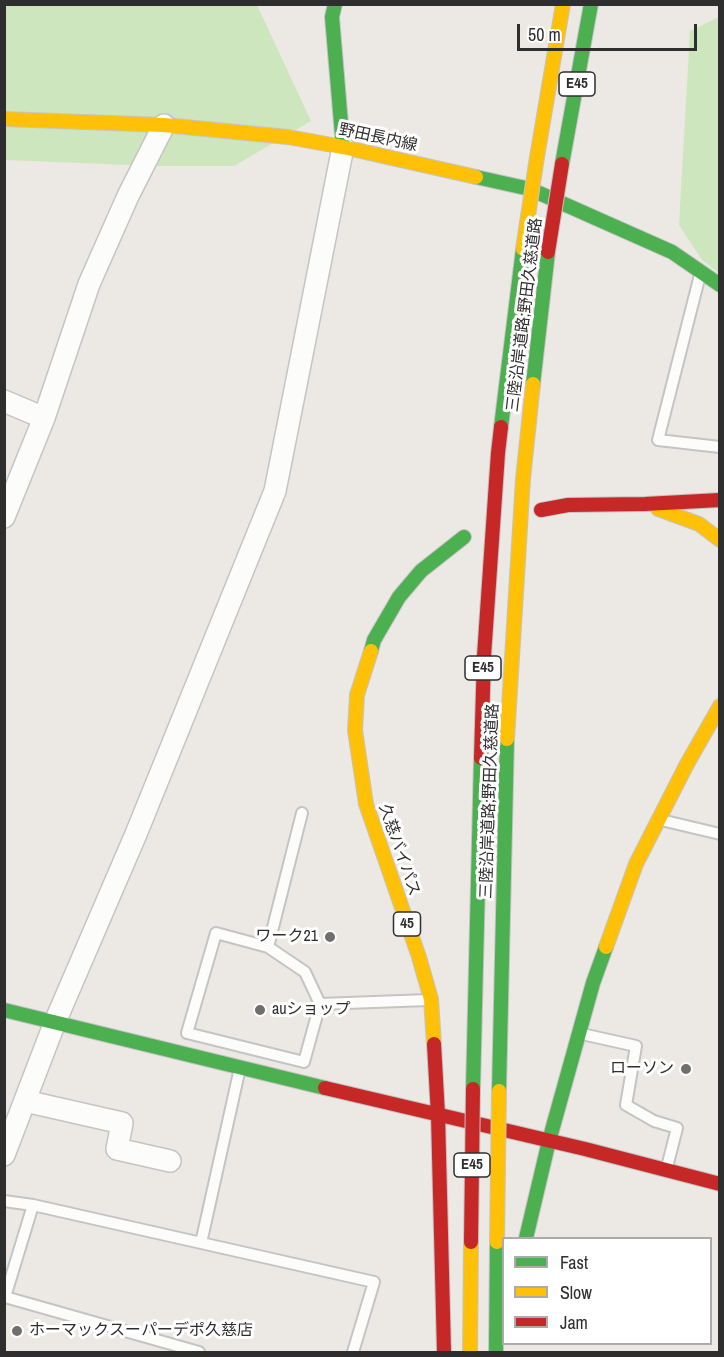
<!DOCTYPE html>
<meta charset="utf-8">
<style>
body{margin:0}
#map{position:relative;width:724px;height:1357px;overflow:hidden;background:#ece8e4;font-family:"Archivo Narrow",sans-serif}
canvas{display:block}
.frame{position:absolute;inset:0;border:6px solid #2e2e2e;pointer-events:none}
.legend{position:absolute;left:502px;top:1237px;width:210px;height:108px;box-sizing:border-box;background:#fff;border:2px solid #ababab;margin:0;padding:8px 10px;list-style:none;font-size:18px;color:#2e2e2e}
.legend li{display:flex;align-items:center;gap:12px;height:30px}
.legend b{width:30px;border:2px solid #ababab}
.scale{position:absolute;left:517px;top:24px;width:180px;height:27px;box-sizing:border-box;border:3px solid #2e2e2e;border-top:0;padding-left:8px;font-size:18px;line-height:21px;white-space:nowrap;color:#2e2e2e;-webkit-text-stroke:4px #fff;paint-order:stroke}
</style>
<div id="map">
<canvas width="724" height="1357"></canvas>
<div class="frame"></div>
<ul class="legend">
<li><b style="height:8px;background:#4caf50"></b>Fast</li>
<li><b style="height:8px;background:#ffc107"></b>Slow</li>
<li><b style="height:8px;background:#c62828"></b>Jam</li>
</ul>
<div class="scale">50 m</div>
</div>
<script>
const c = document.querySelector('canvas').getContext('2d');
c.lineJoin = 'round';
function paint(path, color) { c.fillStyle = color; c.fill(path, 'evenodd'); }
const toPath = rows => new Path2D(rows.map(r => 'M' + r).join(''));
function trace(path, color, width, dash) { c.strokeStyle = color; c.lineWidth = width; c.lineCap = dash ? 'butt' : 'round'; c.setLineDash(dash || []); c.stroke(path); }
function drawText(font, color, halo, rows, align = 'center') {
  c.font = font + ' "Archivo Narrow","Noto Sans JP",sans-serif'; c.lineWidth = 6; c.setLineDash([]); c.textBaseline = 'middle'; c.strokeStyle = halo; c.fillStyle = color; for (const [text, x, y, turn = 0] of rows) {
    c.save(); c.translate(x, y); c.rotate((+turn || 0) * Math.PI / 180); c.textAlign = isNaN(turn) ? turn : align; if (halo) c.strokeText(text, 0, 0); c.fillText(text, 0, 0); c.restore();
  }
}
const green = toPath([
 [5,5,257,5,311,121,234,166,153,166,5,160],
 [719,17,719,273,702,260,679,225,690,31]
]);
const lane = toPath([
 [700,275,658,440,720,447],
 [302,813,268,947,216,933,187,1033,304,1062,320,1004,428,1000],
 [661,820,720,834],
 [268,947,305,972,320,1004],
 [582,1034,636,1046,626,1105,654,1121,677,1128,667,1167],
 [4,1201,33,1205],
 [201,1243,240,1068],
 [199,1352,5,1297,33,1205,374,1282,353,1352]
]);
const street = toPath([
 [4,401,44,418],
 [4,517,44,418,89,284,128,196,164,125],
 [25,1101,122,1123,117,1149,170,1161],
 [4,1155,55,1022,136,834,275,491,343,147]
]);
const fast = toPath([
 [335,4,332,17,343,147],
 [562,164,591,4],
 [476,177,530,189,672,252,720,285],
 [533,384,548,252],
 [501,427,523,249],
 [371,651,374,640,399,597,421,571,464,537],
 [4,1010,325,1088],
 [473,1089,481,758],
 [499,1091,507,739],
 [526,1238,549,1141,593,983,606,947],
 [496,1352,497,1242]
]);
const slow = toPath([
 [4,119,164,125,288,137,343,147,476,177],
 [537,157,563,4],
 [658,509,699,524,720,540],
 [371,651,357,695,355,730,366,804,419,957,431,999,434,1044],
 [507,739,523,479,533,384],
 [606,947,636,864,687,764,720,706],
 [470,1352,471,1242]
]);
const jam = toPath([
 [541,510,568,505,645,504,720,500],
 [481,758,484,656,498,453,501,427],
 [434,1044,438,1115,444,1352],
 [325,1088,585,1149,720,1184]
]);
const slowBridge = toPath([
 [523,249,537,157],
 [497,1242,499,1091]
]);
const jamBridge = toPath([
 [548,252,562,164],
 [471,1242,473,1089]
]);
const markers = [
 [330,937,6,"#706f6e"],
 [260,1010,6,"#706f6e"],
 [686,1069,6,"#706f6e"],
 [17,1331,6,"#706f6e"]
];
const shields = [
 [577,84,36],
 [483,668,36],
 [407,924,27],
 [472,1165,36]
];
const shieldNames = [
 ["E45",577,84],
 ["E45",483,668],
 ["45",407,924],
 ["E45",472,1165]
];
const streetNames = [
 ["野田長内線",378,138,12],
 ["三陸沿岸道路;野田久慈道路",525,315,-83],
 ["三陸沿岸道路;野田久慈道路",490,801,-88],
 ["久慈バイパス",399,850,71]
];
const poiNames = [
 ["ワーク21",318,937],
 ["auショップ",272,1010,"left"],
 ["ローソン",674,1069],
 ["ホーマックスーパーデポ久慈店",29,1331,"left"]
];
paint(green, '#cee6be');
trace(lane, '#c5c4c5', 14);
trace(street, '#c5c4c5', 24);
trace(fast, '#c5c4c5', 16);
trace(slow, '#c5c4c5', 16);
trace(jam, '#c5c4c5', 16);
trace(lane, '#fcfcfb', 10);
trace(street, '#fcfcfb', 21);
trace(fast, '#4caf50', 14);
trace(slow, '#ffc107', 14);
trace(jam, '#c62828', 14);
trace(slowBridge, '#c6c5c4', 16, []);
trace(jamBridge, '#c6c5c4', 16, []);
trace(slowBridge, '#ffc107', 14);
trace(jamBridge, '#c62828', 14);
for (const [x, y, r, color] of markers) { const dot = new Path2D(); dot.arc(x, y, r, 0, 2 * Math.PI); c.fillStyle = color; c.fill(dot); trace(dot, '#fff', 2); }
for (const [x, y, w] of shields) { const box = new Path2D(); box.roundRect(x - w / 2, y - 12, w, 24, 4.5); c.fillStyle = '#fff'; c.fill(box); trace(box, '#2e2e2e', 1.5); }
drawText('bold 15px', '#2e2e2e', null, shieldNames);
drawText('16px', '#2e2e2e', '#fff', streetNames);
drawText('16px', '#2e2e2e', '#fff', poiNames, 'right');
</script>
